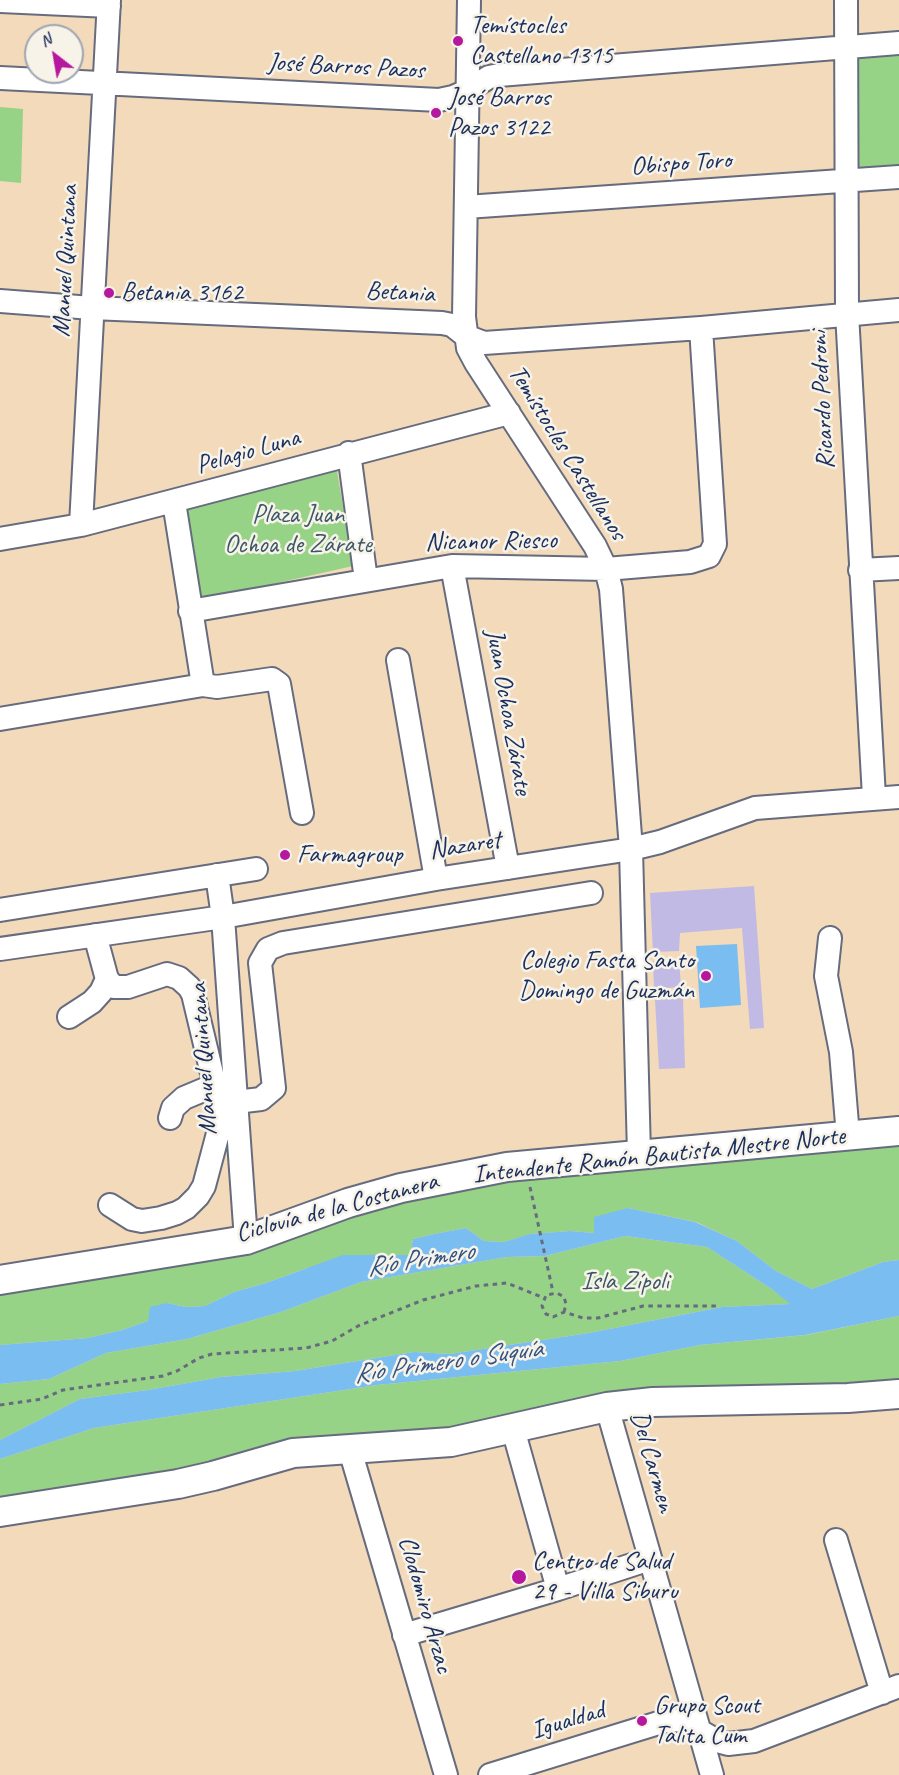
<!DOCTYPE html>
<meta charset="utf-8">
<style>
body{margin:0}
#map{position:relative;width:899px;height:1775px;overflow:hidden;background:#f2daba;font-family:Caveat,sans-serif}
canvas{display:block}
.north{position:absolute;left:24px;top:24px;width:60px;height:60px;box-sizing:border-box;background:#f7f3e8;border:2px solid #9fa5b1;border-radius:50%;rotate:329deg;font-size:16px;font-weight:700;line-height:24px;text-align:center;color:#1b2f5e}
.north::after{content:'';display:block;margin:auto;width:21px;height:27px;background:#b5179e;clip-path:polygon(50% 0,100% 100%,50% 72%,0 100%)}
</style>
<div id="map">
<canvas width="899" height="1775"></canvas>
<div class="north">N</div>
</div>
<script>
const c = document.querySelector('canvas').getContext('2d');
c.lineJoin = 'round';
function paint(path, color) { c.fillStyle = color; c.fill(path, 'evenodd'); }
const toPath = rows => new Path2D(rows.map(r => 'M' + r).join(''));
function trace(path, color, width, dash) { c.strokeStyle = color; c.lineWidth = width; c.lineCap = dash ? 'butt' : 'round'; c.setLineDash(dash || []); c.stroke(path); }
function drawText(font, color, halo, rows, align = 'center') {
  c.font = font + ' Caveat,sans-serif'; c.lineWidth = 5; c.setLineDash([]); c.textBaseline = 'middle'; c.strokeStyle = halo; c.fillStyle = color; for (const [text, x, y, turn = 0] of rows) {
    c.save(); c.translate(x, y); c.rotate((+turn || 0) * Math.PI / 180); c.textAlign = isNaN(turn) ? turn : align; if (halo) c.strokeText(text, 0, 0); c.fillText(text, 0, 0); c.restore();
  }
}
const green = toPath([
 [899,51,899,167,857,170,857,53],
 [0,107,23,109,21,183,0,181],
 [337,471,353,566,197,601,183,508],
 [899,1131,899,1260,883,1262,812,1289,776,1271,737,1241,696,1222,628,1208,594,1233,570,1231,531,1234,504,1242,484,1241,466,1228,434,1234,413,1239,410,1255,307,1268,266,1283,234,1292,205,1306,186,1307,167,1303,148,1321,122,1330,88,1338,0,1345,0,1280,227,1244,401,1188],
 [625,1236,707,1247,773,1290,791,1304,722,1307,589,1333,450,1354,414,1352,295,1371,221,1377,148,1390,80,1399,0,1440,0,1384,49,1379,106,1353,187,1339,281,1312,361,1282,507,1257,545,1256],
 [899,1316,899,1394,653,1402,0,1512,0,1459,94,1428,377,1385,620,1361,700,1345,806,1335]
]);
const water = toPath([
 [737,944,741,1005,700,1008,696,946],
 [628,1208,695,1222,737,1241,776,1271,812,1289,883,1262,899,1260,899,1316,805,1335,700,1345,620,1361,377,1385,94,1428,0,1459,0,1440,80,1399,148,1390,221,1377,295,1371,414,1352,450,1354,589,1333,722,1307,790,1304,773,1290,707,1247,625,1236,545,1256,507,1257,361,1282,281,1312,187,1339,106,1353,49,1379,0,1384,0,1345,88,1338,122,1330,148,1321,150,1307,167,1303,186,1307,205,1306,234,1292,266,1283,343,1255,410,1255,413,1239,434,1234,466,1228,484,1241,504,1242,530,1234,570,1231,594,1233,594,1217]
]);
const building = toPath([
 [754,886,764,1028,750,1029,742,928,680,933,679,951,653,952,650,893],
 [679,960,681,987,654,989,653,961],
 [683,998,685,1068,659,1069,655,1000]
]);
const path = toPath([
 [530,1187,553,1292],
 [564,1312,566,1304,564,1297,557,1293,546,1295,542,1306,546,1314,553,1317,564,1312,583,1318,598,1318,643,1306,717,1306],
 [0,1405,42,1399,63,1390,163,1376,177,1371,199,1358,212,1354,306,1348,332,1341,358,1326,423,1300,476,1286,507,1283,544,1298]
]);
const minor = toPath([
 [469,0,464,317,468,348,476,363,595,546,606,569,611,589,631,849,639,1154],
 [846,0,847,313,874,797],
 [0,1,109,6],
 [0,78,439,100,453,97,467,91,489,77,499,75,899,43],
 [466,207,899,177],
 [0,301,92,308,442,323,452,325,466,336,484,343,701,328,899,310],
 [349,453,366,580],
 [174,502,203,685],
 [81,525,109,0],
 [0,539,81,525,509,413],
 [452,566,508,868],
 [860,570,899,568],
 [190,611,452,566,606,569,690,562,709,556,715,544,701,328],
 [398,660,436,879],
 [0,719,203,685,217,687,272,679,279,684,302,813],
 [217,875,223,917,246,1240],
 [0,910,256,869],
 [95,935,107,979,114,987,128,987,167,974,179,978,189,987,193,994,220,1107,221,1122,204,1186,198,1196,186,1208,177,1213,161,1218,142,1221,132,1219,110,1205],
 [830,938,826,976,841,1052,848,1136],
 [0,949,223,917,436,879,631,849,660,842,755,808,899,797],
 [69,1017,92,1002,101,992,107,979],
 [236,1102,261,1099,274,1088,260,963,268,949,283,943,591,893],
 [170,1118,173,1108,184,1098,215,1085],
 [607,1407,712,1775],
 [513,1429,558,1589],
 [350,1450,446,1775],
 [836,1540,882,1693],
 [404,1635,558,1589,650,1559],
 [490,1775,665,1721,681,1720,717,1741,728,1744,754,1741,899,1686]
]);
const major = toPath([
 [0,1280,246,1240,348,1203,401,1188,507,1167,899,1131],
 [0,1512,178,1484,213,1476,293,1453,451,1442,607,1407,653,1402,848,1398,899,1394]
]);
const markers = [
 [458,41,6,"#b5179e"],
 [436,113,6,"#b5179e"],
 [109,293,6,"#b5179e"],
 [285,855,6,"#b5179e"],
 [706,976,6,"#b5179e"],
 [519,1577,8,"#b5179e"],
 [642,1721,6,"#b5179e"]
];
const poiNames = [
 ["Temístocles",470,26],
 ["Castellano 1315",470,56],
 ["José Barros",448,98],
 ["Pazos 3122",448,128],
 ["Betania 3162",121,293],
 ["Farmagroup",297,855],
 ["Colegio Fasta Santo",694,961,"right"],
 ["Domingo de Guzmán",694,991,"right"],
 ["Centro de Salud",532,1562],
 ["29 - Villa Siburu",532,1592],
 ["Grupo Scout",654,1706],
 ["Talita Cum",654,1736]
];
const streetNames = [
 ["José Barros Pazos",346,67,3],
 ["Obispo Toro",681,164,-4],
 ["Manuel Quintana",66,261,-87],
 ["Betania",400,293,3],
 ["Ricardo Pedroni",823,400,-93],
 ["Pelagio Luna",248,452,-16],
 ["Temístocles Castellanos",567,453,58],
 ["Nicanor Riesco",491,542,-1],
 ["Juan Ochoa Zárate",508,712,80],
 ["Nazaret",465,846,-9],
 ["Manuel Quintana",204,1059,-94],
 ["Intendente Ramón Bautista Mestre Norte",659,1156,-6],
 ["Ciclovía de la Costanera",337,1208,-15],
 ["Del Carmen",652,1462,74],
 ["Clodomiro Arzac",425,1605,74],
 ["Igualdad",568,1721,-17]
];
const parkNames = [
 ["Plaza Juan",298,515],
 ["Ochoa de Zárate",298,545],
 ["Isla Zípoli",625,1282]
];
const waterNames = [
 ["Río Primero",420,1260,-9],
 ["Río Primero o Suquía",448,1362,-8]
];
paint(green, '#96d387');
paint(water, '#7abdf0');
paint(building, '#c0bae5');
trace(minor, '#666b7e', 26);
trace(major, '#666b7e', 32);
trace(path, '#666b7e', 3, [4.5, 4.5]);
trace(minor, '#fff', 22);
trace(major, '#fff', 28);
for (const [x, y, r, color] of markers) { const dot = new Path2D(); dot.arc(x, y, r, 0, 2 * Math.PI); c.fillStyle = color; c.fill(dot); trace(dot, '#f7f3e8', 2); }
drawText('26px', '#1b2f5e', '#f7f3e8', poiNames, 'left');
drawText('26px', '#1b2f5e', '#f7f3e8', streetNames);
drawText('26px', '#3a5868', '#f7f3e8', parkNames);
drawText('italic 27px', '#335282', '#f7f3e8', waterNames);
</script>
